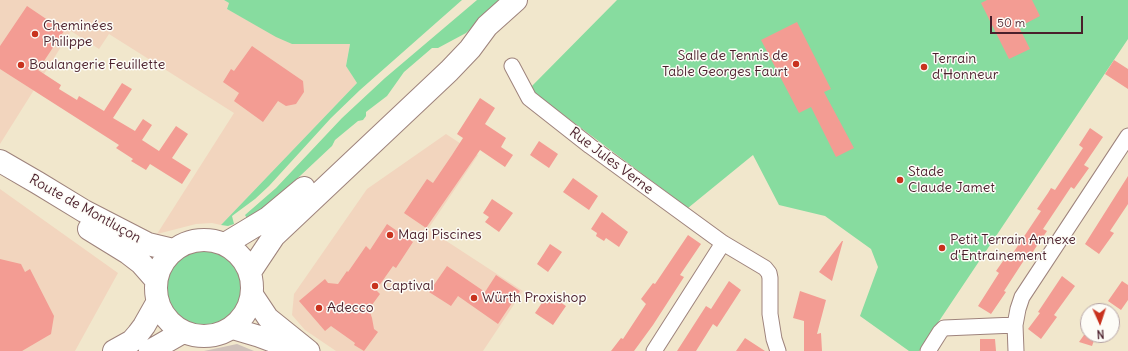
<!DOCTYPE html>
<meta charset="utf-8">
<style>
body{margin:0}
#map{position:relative;width:1128px;height:351px;overflow:hidden;background:#f1e7cc;font-family:Delius,sans-serif}
canvas{display:block}
.north{position:absolute;left:1080px;top:303px;width:40px;height:40px;box-sizing:border-box;background:#fdfcf7;border:1px solid #b5a4a5;border-radius:50%;rotate:177deg;font-size:11px;font-weight:700;line-height:16px;text-align:center;color:#4a1f2b}
.north::after{content:'';display:block;margin:auto;width:14px;height:18px;background:#c8321e;clip-path:polygon(50% 0,100% 100%,50% 72%,0 100%)}
.scale{position:absolute;left:990px;top:16px;width:93px;height:18px;box-sizing:border-box;border:2px solid #4a1f2b;border-top:0;padding-left:5px;font-size:12px;line-height:14px;white-space:nowrap;color:#4a1f2b;-webkit-text-stroke:3px #fdfcf7;paint-order:stroke}
</style>
<div id="map">
<canvas width="1128" height="351"></canvas>
<div class="north">N</div>
<div class="scale">50 m</div>
</div>
<script>
const c = document.querySelector('canvas').getContext('2d');
c.lineJoin = 'round';
function paint(path, color) { c.fillStyle = color; c.fill(path, 'evenodd'); }
const toPath = rows => new Path2D(rows.map(r => 'M' + r).join(''));
function trace(path, color, width, dash) { c.strokeStyle = color; c.lineWidth = width; c.lineCap = dash ? 'butt' : 'round'; c.setLineDash(dash || []); c.stroke(path); }
function drawText(font, color, halo, rows, align = 'center') {
  c.font = font + ' Delius,sans-serif'; c.lineWidth = 3; c.setLineDash([]); c.textBaseline = 'middle'; c.strokeStyle = halo; c.fillStyle = color; for (const [text, x, y, turn = 0] of rows) {
    c.save(); c.translate(x, y); c.rotate((+turn || 0) * Math.PI / 180); c.textAlign = isNaN(turn) ? turn : align; if (halo) c.strokeText(text, 0, 0); c.fillText(text, 0, 0); c.restore();
  }
}
const built = toPath([
 [0,0,224,0,229,3,227,9,292,44,350,44,346,65,357,83,221,225,212,223,196,224,157,234,234,113,109,34,99,49,71,31,0,144],
 [446,134,478,155,428,229,523,291,483,351,336,351,305,330,292,315,294,294,367,189],
 [0,189,118,273,75,351,0,351]
]);
const industrial = toPath([
 [237,344,254,351,204,351]
]);
const green = toPath([
 [224,0,462,0,360,90,331,118,269,186,255,199,232,216,234,224,228,226,221,225,357,83,346,66,350,44,292,44,276,37,227,9,229,3],
 [477,0,502,0,466,33,438,48,432,48,404,72,387,96,366,112,366,116,363,120,358,121,335,140,332,146,269,205,249,222,245,215,276,188,342,118,385,78],
 [617,0,1128,0,1128,39,919,351,909,351,860,316,878,267,871,249,825,216,779,205,753,155,688,208,529,89],
 '156 288a48 48 0 1 1 96 0a48 48 0 1 1-96 0Z'
]);
const building = toPath([
 [987,0,1032,0,1040,16,1019,27,1030,49,1009,59,981,3],
 [27,6,64,31,38,70,61,85,59,89,77,100,79,96,104,111,122,83,132,89,113,118,135,131,143,119,152,125,142,140,159,151,176,126,188,134,172,158,191,170,182,184,150,164,146,170,131,161,133,159,116,148,119,145,0,69,0,46],
 [797,22,831,89,824,92,854,148,836,157,811,107,799,113,761,40],
 [252,46,303,81,304,92,296,104,286,106,278,101,263,122,234,101,239,93,223,82,231,69,234,71],
 [1114,60,1128,69,1128,89,1105,74],
 [480,98,495,108,485,124,506,138,501,147,513,155,505,167,480,150,426,228,404,213,427,179,433,183,452,155,463,138,457,134],
 [1090,128,1103,137,1084,165,1089,168,1074,189,1071,187,1043,229,1047,231,1032,253,1030,251,1004,291,1006,292,991,314,978,306,999,273,996,271,1010,251,1013,253,1041,211,1037,209,1048,193,1051,188,1055,190,1083,148,1079,145],
 [539,141,558,154,549,168,530,155],
 [1128,176,1128,204,1110,231,1114,233,1099,254,1085,244],
 [573,178,598,196,589,210,563,192],
 [492,199,513,213,499,232,485,222,489,217,483,213],
 [602,212,628,232,619,247,606,238,604,241,596,236,597,233,591,229],
 [387,224,413,242,396,268,393,266,376,290,380,294,369,309,372,318,374,329,378,332,364,351,354,345,355,343,331,326,325,331,299,301,325,279,328,283,338,284,347,271,348,272,366,246,370,250],
 [688,235,701,244,680,275,684,277,653,325,634,351,611,351,621,338,623,339,646,304,641,299,653,283,655,284],
 [842,241,843,241,832,281,819,272],
 [550,244,562,252,548,272,537,264],
 [0,259,21,264,25,272,30,269,54,316,51,334,22,351,0,351],
 [447,266,485,292,496,275,520,291,498,324,458,296,451,306,429,292],
 [1062,276,1075,286,1054,315,1057,317,1041,339,1028,329,1040,313,1038,312],
 [729,281,741,290,717,327,713,324,696,351,677,351,706,306,711,309],
 [1122,281,1128,285,1128,300,1121,310,1108,301],
 [800,291,826,300,817,334,821,333,822,351,804,351,804,321,793,318],
 [548,294,566,306,553,325,535,313],
 [1084,335,1096,335,1092,346,1079,342],
 [745,338,765,351,736,351],
 [980,339,995,339,996,351,980,351]
]);
const minor = toPath([
 [512,66,529,98,590,146,723,243,765,268,769,273,770,278,770,314,774,339,778,351],
 [654,351,723,243],
 [928,351,940,332,944,328,1015,325],
 [1016,351,1015,325,1018,309,1022,297,1128,136]
]);
const secondary = toPath([
 [252,294,268,318,309,351],
 [231,328,258,336,299,351]
]);
const primary = toPath([
 [0,161,38,183,84,211,148,244,173,250],
 [89,229,128,253,141,263,156,280],
 '156 288a48 48 0 1 1 96 0a48 48 0 1 1-96 0Z',
 [225,244,268,218,304,188],
 [250,272,274,236,449,71,470,49,487,26,516,0],
 [114,351,132,341,138,334,144,326,157,303],
 [150,351,183,332]
]);
const markers = [
 [35,34,4,"#c8321e"],
 [796,64,4,"#c8321e"],
 [21,65,4,"#c8321e"],
 [924,67,4,"#c8321e"],
 [900,180,4,"#c8321e"],
 [390,235,4,"#c8321e"],
 [942,248,4,"#c8321e"],
 [375,286,4,"#c8321e"],
 [474,298,4,"#c8321e"],
 [319,308,4,"#c8321e"]
];
const poiNames = [
 ["Cheminées",43,26],
 ["Philippe",43,42],
 ["Salle de Tennis de",788,56,"right"],
 ["Table Georges Faurt",788,72,"right"],
 ["Terrain",932,59],
 ["d'Honneur",932,75],
 ["Boulangerie Feuillette",29,65],
 ["Stade",908,172],
 ["Claude Jamet",908,188],
 ["Magi Piscines",398,235],
 ["Petit Terrain Annexe",950,240],
 ["d'Entrainement",950,256],
 ["Captival",383,286],
 ["Würth Proxishop",482,298],
 ["Adecco",327,308]
];
const streetNames = [
 ["Rue Jules Verne",611,161,37],
 ["Route de Montluçon",85,209,29]
];
paint(built, '#f2d5be');
paint(industrial, '#cfc1ba');
paint(green, '#87dc9f');
paint(building, '#f39c93');
trace(minor, '#9e837c', 17);
trace(secondary, '#9e837c', 23);
trace(primary, '#9e837c', 24);
trace(minor, '#fff', 15);
trace(secondary, '#fff', 21);
trace(primary, '#fff', 22);
for (const [x, y, r, color] of markers) { const dot = new Path2D(); dot.arc(x, y, r, 0, 2 * Math.PI); c.fillStyle = color; c.fill(dot); trace(dot, '#fdfcf7', 1.5); }
drawText('14px', '#4a1f2b', '#fdfcf7', poiNames, 'left');
drawText('14px', '#4a1f2b', '#fdfcf7', streetNames);
</script>
